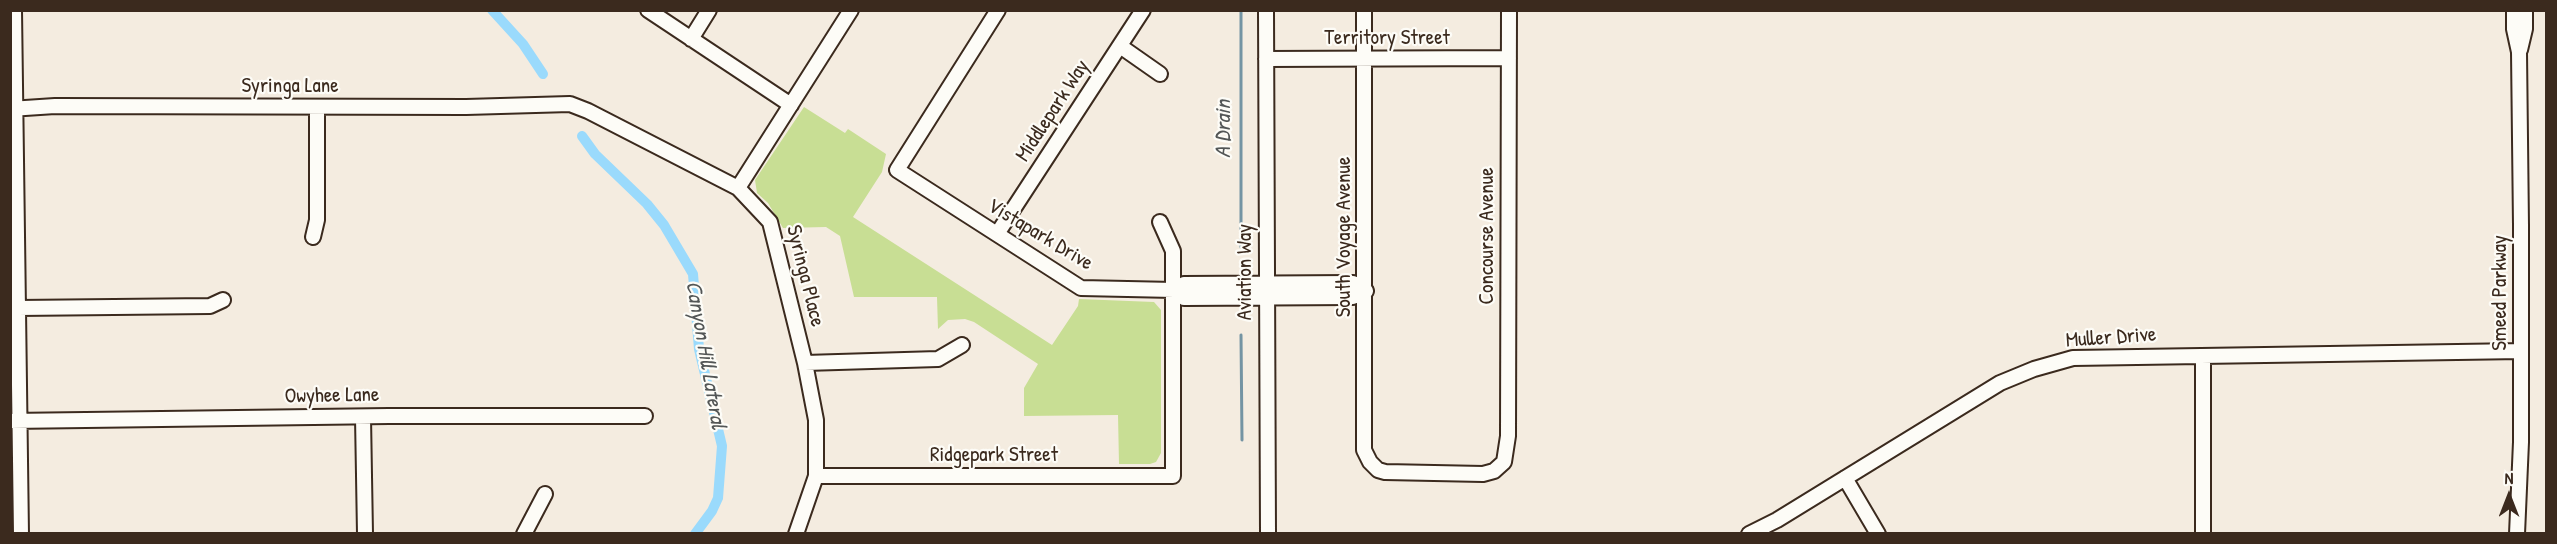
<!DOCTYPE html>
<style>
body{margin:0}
#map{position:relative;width:2557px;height:544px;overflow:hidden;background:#f4ece0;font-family:"Patrick Hand",sans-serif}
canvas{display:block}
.frame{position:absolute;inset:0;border:12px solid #3b2a1e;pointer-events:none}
.north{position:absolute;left:2479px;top:466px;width:60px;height:60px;-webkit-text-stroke:4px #fdfcf7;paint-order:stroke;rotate:0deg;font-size:16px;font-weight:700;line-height:24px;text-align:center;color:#3b2a1e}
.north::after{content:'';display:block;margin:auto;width:21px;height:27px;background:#3b2a1e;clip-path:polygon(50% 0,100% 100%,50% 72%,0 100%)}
</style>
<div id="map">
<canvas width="2557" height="544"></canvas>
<div class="frame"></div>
<div class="north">N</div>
</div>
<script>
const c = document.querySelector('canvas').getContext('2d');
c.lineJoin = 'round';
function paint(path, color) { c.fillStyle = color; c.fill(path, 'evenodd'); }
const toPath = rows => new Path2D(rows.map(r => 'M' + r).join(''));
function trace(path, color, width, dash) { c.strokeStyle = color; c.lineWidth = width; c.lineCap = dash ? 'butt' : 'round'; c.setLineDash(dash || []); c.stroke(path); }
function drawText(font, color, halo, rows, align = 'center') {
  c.font = font + ' "Patrick Hand",sans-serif'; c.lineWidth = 4.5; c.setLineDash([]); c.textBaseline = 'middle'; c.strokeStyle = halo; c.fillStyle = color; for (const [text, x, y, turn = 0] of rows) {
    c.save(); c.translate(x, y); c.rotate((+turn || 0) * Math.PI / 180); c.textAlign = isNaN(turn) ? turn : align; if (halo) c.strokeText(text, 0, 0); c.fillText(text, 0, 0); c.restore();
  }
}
const green = toPath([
 [804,107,845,133,848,129,886,154,882,172,853,217,1052,345,1078,306,1079,299,1154,302,1161,310,1161,453,1156,462,1150,464,1119,464,1118,415,1024,416,1024,388,1038,364,974,322,965,319,948,320,938,329,937,297,854,297,840,236,826,227,783,228,768,203,757,193,755,180]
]);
const stream = toPath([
 [1241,10,1241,247],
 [1241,335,1242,440]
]);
const canal = toPath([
 [492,10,523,44,543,74],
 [582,136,595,154,647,204,664,225,693,274,699,349,722,446,718,498,712,511,695,534]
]);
const minor = toPath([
 [14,10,21,534],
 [648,10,791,105],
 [998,10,897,170,1081,288,1174,290,1184,284,1353,283,1366,291],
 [1266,10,1268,534],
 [1364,10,1364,450,1370,462,1378,470,1385,472,1483,474,1494,471,1504,462,1508,436,1509,10],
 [2514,10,2514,29,2519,52,2521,226,2521,442,2517,534],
 [691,39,709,10],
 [1120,46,1160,74],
 [2520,50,2525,29,2525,10],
 [1266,59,1509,58],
 [10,109,55,106,466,107,570,104,588,111,738,188,770,222,805,363,816,420,816,476,796,534],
 [738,188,851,10],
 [997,234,1143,10],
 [313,237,317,220,317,107],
 [1174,290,1184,298,1353,297,1366,291],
 [18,308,210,306,223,300],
 [2203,356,2203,534],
 [805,363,938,359,962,345],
 [363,417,365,534],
 [10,421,389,416,645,416],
 [816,476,1173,476,1173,251,1160,222],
 [1845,478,1878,534],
 [524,534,545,494],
 [1749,534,1777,520,2000,383,2034,369,2073,358,2521,351]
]);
const streetNames = [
 ["Territory Street",1387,38],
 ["Syringa Lane",290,86],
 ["Middlepark Way",1053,111,-57],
 ["Vistapark Drive",1040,235,31],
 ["Concourse Avenue",1487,236,-90],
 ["South Voyage Avenue",1344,237,-90],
 ["Aviation Way",1245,272,-90],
 ["Syringa Place",805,276,76],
 ["Smeed Parkway",2500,293,-90],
 ["Muller Drive",2111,338,-4],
 ["Owyhee Lane",332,396,-1],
 ["Ridgepark Street",994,455]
];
const waterNames = [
 ["A Drain",1224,129,-90],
 ["Canyon Hill Lateral",705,355,80]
];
paint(green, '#c8de94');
trace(stream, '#7494a3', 3);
trace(canal, '#9adafc', 10);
trace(minor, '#3b2a1e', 18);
trace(minor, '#fdfcf7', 14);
drawText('21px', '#3b2a1e', '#fdfcf7', streetNames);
drawText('italic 22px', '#535656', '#fdfcf7', waterNames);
</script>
